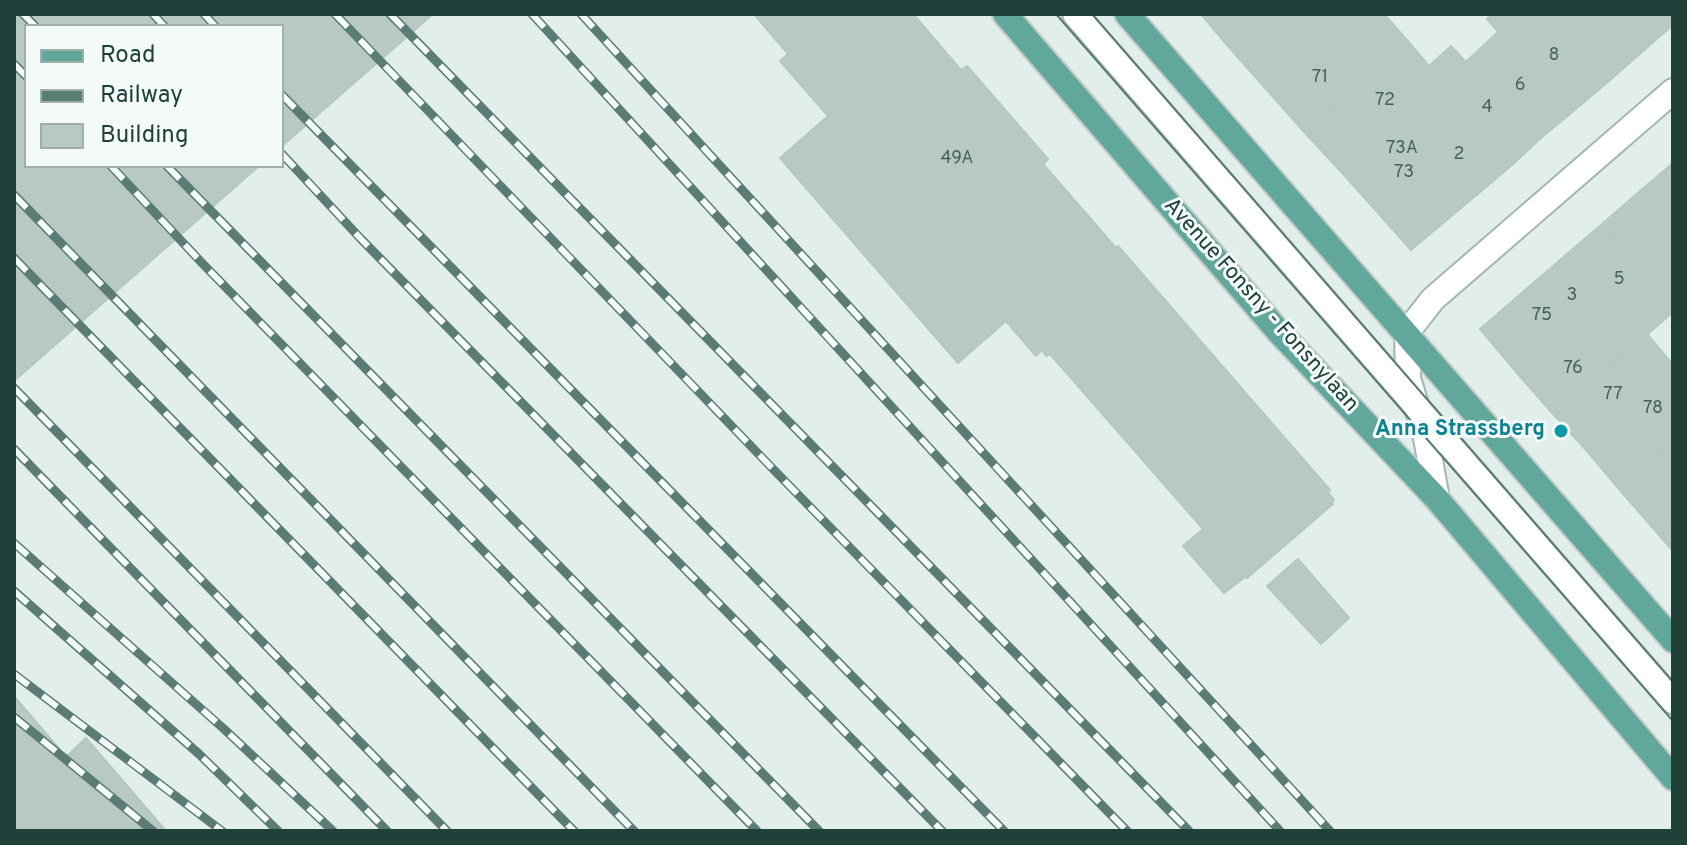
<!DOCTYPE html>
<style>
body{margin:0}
#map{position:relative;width:1687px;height:845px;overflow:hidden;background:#e2eee9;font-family:Overpass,sans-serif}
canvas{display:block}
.frame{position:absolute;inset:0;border:16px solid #20403a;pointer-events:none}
.legend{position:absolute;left:24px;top:24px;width:260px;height:144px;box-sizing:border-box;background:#f3faf7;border:2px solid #9fb0ab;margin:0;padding:10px 14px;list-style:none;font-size:24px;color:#20403a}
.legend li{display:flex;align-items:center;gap:16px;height:40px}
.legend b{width:40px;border:2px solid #9fb0ab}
</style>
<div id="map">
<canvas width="1687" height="845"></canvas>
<div class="frame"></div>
<ul class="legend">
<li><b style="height:10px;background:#62a79b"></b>Road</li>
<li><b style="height:10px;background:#5a7c75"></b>Railway</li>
<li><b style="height:22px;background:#b7c9c2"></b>Building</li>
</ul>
</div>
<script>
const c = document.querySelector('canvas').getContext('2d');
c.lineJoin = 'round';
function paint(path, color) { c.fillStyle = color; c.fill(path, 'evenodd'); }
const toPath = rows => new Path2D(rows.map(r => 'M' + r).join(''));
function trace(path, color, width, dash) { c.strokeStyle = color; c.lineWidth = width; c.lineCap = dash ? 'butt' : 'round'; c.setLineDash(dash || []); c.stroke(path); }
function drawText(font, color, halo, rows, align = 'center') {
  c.font = font + ' Overpass,sans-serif'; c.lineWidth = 6; c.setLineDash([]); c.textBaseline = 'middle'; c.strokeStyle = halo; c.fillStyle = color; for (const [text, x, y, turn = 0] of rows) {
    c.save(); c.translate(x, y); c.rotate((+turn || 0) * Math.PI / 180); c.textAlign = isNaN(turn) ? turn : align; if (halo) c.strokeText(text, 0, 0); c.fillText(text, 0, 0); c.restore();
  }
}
const building = toPath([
 [14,14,433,14,282,146,282,26,26,26,26,166,259,166,14,381,14,14],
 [754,14,913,14,961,70,967,66,1048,159,1043,164,1116,248,1118,246,1330,490,1328,492,1334,500,1331,503,1333,504,1247,578,1245,577,1224,593,1183,546,1203,529,1050,354,1046,356,1042,350,1036,356,1006,321,958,363,780,158,828,116,780,61,788,54,754,14],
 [1201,14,1257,14,1227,45,1201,14],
 [1257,14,1349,14,1266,89,1227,45,1257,14],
 [1349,14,1384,14,1406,39,1306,134,1266,89,1349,14],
 [1492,14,1552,14,1609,81,1570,114,1487,19,1492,14],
 [1552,14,1626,14,1651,44,1609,81,1552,14],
 [1626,14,1673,14,1673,25,1651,44,1626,14],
 [1498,32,1570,114,1541,138,1470,58,1498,32],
 [1406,39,1429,66,1451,46,1465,61,1441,86,1444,89,1345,176,1306,134,1406,39],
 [1470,58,1541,138,1511,166,1441,86,1470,58],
 [1444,89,1477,126,1378,213,1345,176,1444,89],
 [1477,126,1511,166,1411,250,1378,213,1477,126],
 [1673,163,1673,228,1640,191,1673,163],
 [1640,191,1673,228,1673,308,1601,225,1640,191],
 [1601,225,1673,308,1673,312,1641,340,1567,254,1601,225],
 [1567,254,1612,306,1576,336,1531,285,1567,254],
 [1531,285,1576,336,1524,381,1480,329,1531,285],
 [1612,306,1641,340,1622,357,1592,323,1612,306],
 [1592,323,1622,357,1554,415,1524,381,1592,323],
 [1647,334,1673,365,1673,373,1586,450,1554,415,1647,334],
 [1673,373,1673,442,1619,489,1586,450,1673,373],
 [1673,442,1673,523,1659,535,1619,489,1673,442],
 [1673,523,1673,551,1659,535,1673,523],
 [1298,559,1349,618,1321,644,1267,586,1298,559],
 [14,696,66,757,86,738,166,831,14,831,14,696]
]);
const service = toPath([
 [1075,14,1673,701]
]);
const minor = toPath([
 [1437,499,1426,438,1408,378,1407,332,1433,299,1673,91]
]);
const primary = toPath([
 [1005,14,1278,331,1437,499,1673,778],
 [1127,14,1673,640]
]);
const tram = toPath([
 [1056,14,1673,721],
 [1092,14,1673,682]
]);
const rail = toPath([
 [23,14,35,26],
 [153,14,164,26],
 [204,14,215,26],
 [335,14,773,469,1127,831],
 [390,14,1189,831],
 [532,14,1280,831],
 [581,14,1330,831],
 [14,64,26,76],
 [282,95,1004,831],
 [282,154,361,239,942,831],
 [111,166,202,263,757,831],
 [167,166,819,831],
 [14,195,634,831],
 [14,258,574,831],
 [14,388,447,831],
 [14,449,387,831],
 [14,543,224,729,333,831],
 [14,591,199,754,278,831],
 [14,674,222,831],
 [14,717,153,831]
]);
const markers = [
 [1561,431,8,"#0f9aa8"]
];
const numberNames = [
 ["8",1554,56],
 ["71",1320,78],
 ["6",1520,86],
 ["72",1385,101],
 ["4",1487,108],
 ["73A",1402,149],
 ["2",1459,155],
 ["49A",957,159],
 ["73",1404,173],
 ["5",1619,280],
 ["3",1572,296],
 ["75",1542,316],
 ["76",1573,369],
 ["77",1613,395],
 ["78",1653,409]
];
const streetNames = [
 ["Avenue Fonsny - Fonsnylaan",1260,306,48]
];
const cultureNames = [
 ["Anna Strassberg",1545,431]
];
paint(building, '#b7c9c2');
trace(building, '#b4c8c1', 2);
trace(service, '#a4b6b1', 28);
trace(minor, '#a4b6b1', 28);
trace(primary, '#c1cac8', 28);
trace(service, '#fff', 24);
trace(minor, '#fff', 24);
trace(primary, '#62a79b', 24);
trace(tram, '#5a7c75', 2);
trace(rail, '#5a7c75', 9);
trace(rail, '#f3faf7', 6, [18]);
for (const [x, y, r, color] of markers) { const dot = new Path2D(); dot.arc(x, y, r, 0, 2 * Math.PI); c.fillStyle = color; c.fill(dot); trace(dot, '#f3faf7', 3); }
drawText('18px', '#46625c', null, numberNames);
drawText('22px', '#20403a', '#f3faf7', streetNames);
drawText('bold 22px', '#0d838f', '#f3faf7', cultureNames, 'right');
</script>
